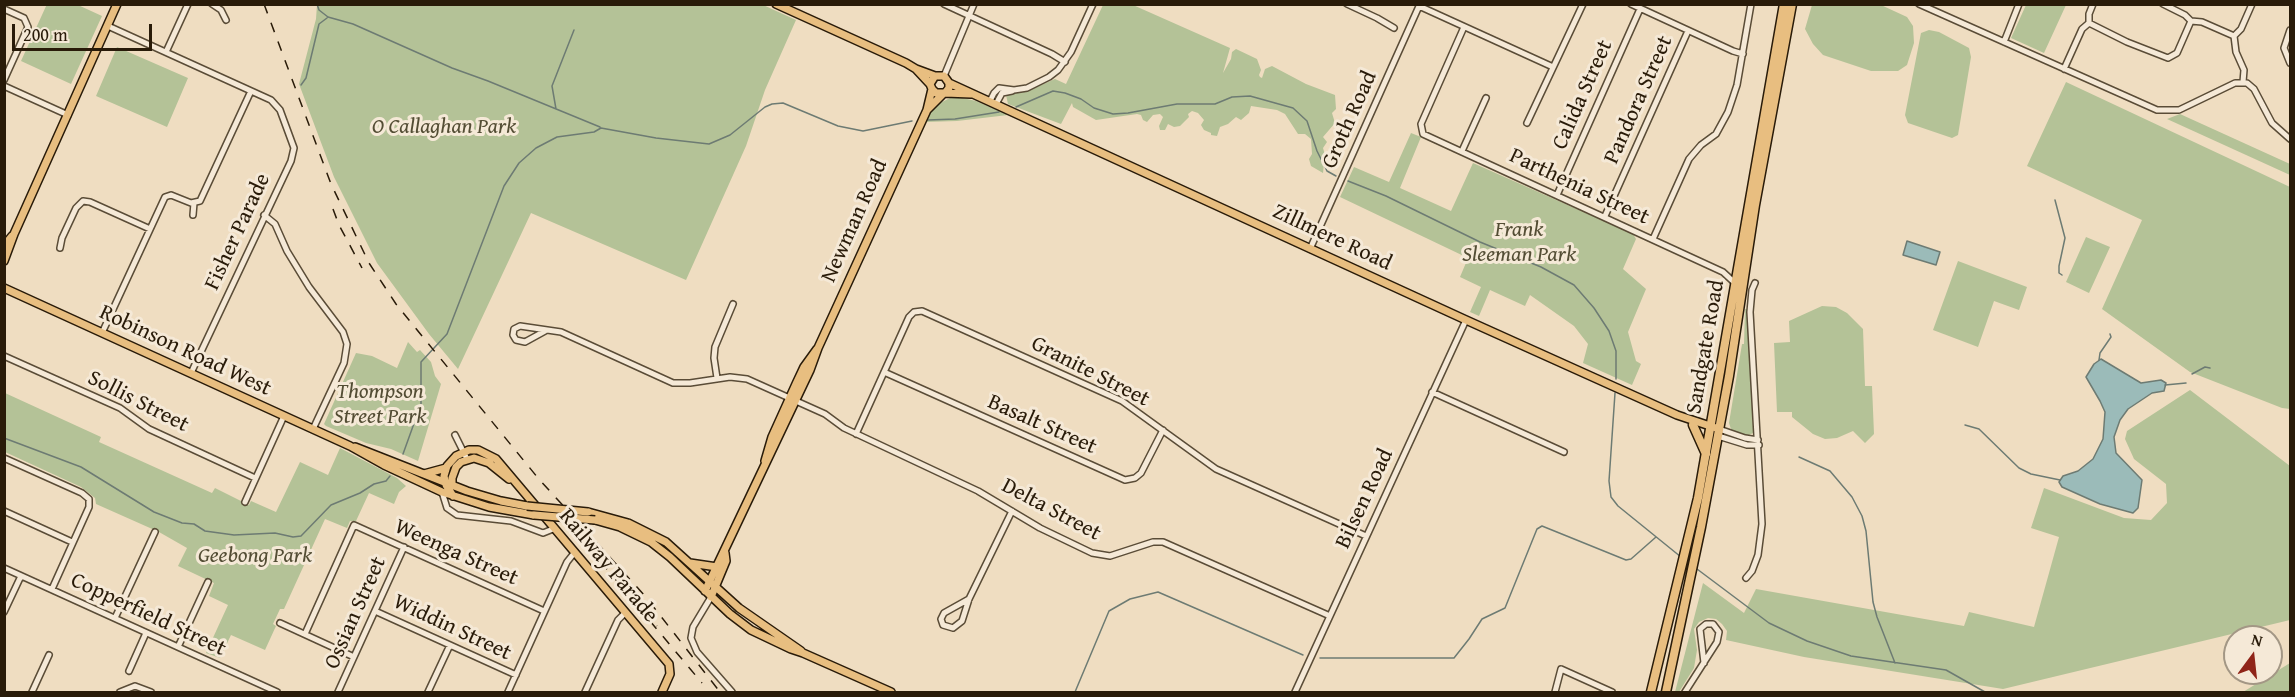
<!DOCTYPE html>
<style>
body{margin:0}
#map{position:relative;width:2295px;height:697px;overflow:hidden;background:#efddc1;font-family:"Gentium Book Plus",serif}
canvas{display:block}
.frame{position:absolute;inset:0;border:6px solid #291b09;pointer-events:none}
.north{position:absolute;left:2223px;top:625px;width:60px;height:60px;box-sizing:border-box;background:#f5e9d7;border:2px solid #a39785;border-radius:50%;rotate:15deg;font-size:16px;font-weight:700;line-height:24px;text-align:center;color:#291b09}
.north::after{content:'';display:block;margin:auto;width:21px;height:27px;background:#8f2418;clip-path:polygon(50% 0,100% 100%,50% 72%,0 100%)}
.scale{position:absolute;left:12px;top:24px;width:140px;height:27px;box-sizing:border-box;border:3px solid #291b09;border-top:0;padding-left:8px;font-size:18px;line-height:21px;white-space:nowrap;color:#291b09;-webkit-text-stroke:4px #f5e9d7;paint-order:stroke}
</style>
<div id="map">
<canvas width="2295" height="697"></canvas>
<div class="frame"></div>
<div class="north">N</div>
<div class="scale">200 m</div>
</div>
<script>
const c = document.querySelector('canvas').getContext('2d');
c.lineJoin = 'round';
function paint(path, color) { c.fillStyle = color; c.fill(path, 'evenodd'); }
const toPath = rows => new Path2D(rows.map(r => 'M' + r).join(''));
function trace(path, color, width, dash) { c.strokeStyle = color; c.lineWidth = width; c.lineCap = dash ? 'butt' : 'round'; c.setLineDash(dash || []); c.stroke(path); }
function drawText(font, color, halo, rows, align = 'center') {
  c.font = font + ' "Gentium Book Plus",serif'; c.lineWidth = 6; c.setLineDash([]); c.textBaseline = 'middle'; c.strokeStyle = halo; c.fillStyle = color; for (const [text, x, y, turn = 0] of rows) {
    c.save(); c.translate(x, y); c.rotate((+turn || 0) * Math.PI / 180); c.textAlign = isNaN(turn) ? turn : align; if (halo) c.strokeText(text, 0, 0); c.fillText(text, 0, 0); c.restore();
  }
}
const green = toPath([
 [47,4,78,5,102,16,71,84,21,61],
 [761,4,796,20,765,90,746,146,686,280,531,213,458,369,429,334,377,263,334,177,299,84,316,19,317,5],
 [1103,5,1133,5,1230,48,1223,73,1231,59,1232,52,1236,49,1257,59,1261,70,1259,75,1260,77,1262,78,1265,69,1272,66,1306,84,1335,95,1336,109,1332,113,1335,123,1323,137,1327,142,1323,148,1325,155,1323,173,1311,166,1309,159,1312,154,1311,139,1305,134,1298,134,1285,114,1277,110,1251,106,1249,113,1241,120,1236,117,1228,124,1220,127,1217,136,1211,135,1211,133,1204,130,1201,125,1204,120,1198,113,1192,111,1188,114,1189,117,1180,126,1174,127,1168,124,1165,130,1160,130,1159,126,1163,117,1160,114,1153,115,1147,122,1143,120,1141,115,1137,114,1096,120,1073,107,1072,103,1061,124,1008,104,1006,95,1030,90,1055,79,1066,84],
 [1812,5,1881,5,1907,17,1913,26,1914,43,1907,65,1898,71,1871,71,1823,55,1813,44,1805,29],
 [2026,5,2066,5,2044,53,2011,38],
 [1929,30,1939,32,1969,48,1971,57,1958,135,1952,138,1908,123,1905,115,1921,33],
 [117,47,188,78,167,127,96,96],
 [2066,82,2290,187,2290,409,2282,408,2190,372,2102,309,2142,220,2027,166],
 [954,96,976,101,1008,115,957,121,925,122,931,112,940,103],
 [2180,114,2290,164,2290,175,2167,119],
 [1411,133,1421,137,1400,188,1451,211,1473,163,1633,234,1636,239,1623,269,1646,289,1628,332,1636,361,1641,364,1632,385,1583,363,1588,344,1574,326,1530,295,1525,306,1490,290,1479,316,1470,312,1481,287,1460,277,1468,258,1340,197,1354,167,1389,182],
 [2086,237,2110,247,2089,293,2066,282],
 [1958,261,2027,287,2019,310,1994,301,1978,347,1933,330],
 [1822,306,1836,307,1847,313,1863,329,1865,386,1872,386,1874,434,1865,443,1853,431,1837,438,1825,439,1813,434,1792,417,1792,412,1777,412,1774,343,1790,342,1789,321],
 [1745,309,1748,309,1753,428,1753,433,1747,436,1734,432,1731,429,1729,423,1742,344,1744,344],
 [408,342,417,352,420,350,431,362,435,376,441,384,418,461,391,449,366,443,326,426,324,424,356,353,372,356,397,368],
 [2190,390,2290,466,2290,620,2003,689,1804,657,1726,640,1727,631,1722,624,1716,619,1708,618,1699,622,1694,629,1697,650,1694,668,1679,692,1675,692,1703,583,1744,613,1756,589,1964,626,1969,612,2034,627,2059,537,2031,528,2044,488,2124,518,2151,520,2167,503,2166,484,2134,459,2125,439,2127,431],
 [5,393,101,437,99,442,212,493,215,488,249,505,251,501,276,512,300,462,328,475,340,448,397,478,406,486,399,492,394,504,369,493,356,521,350,521,347,528,325,519,284,609,280,609,273,624,276,626,265,650,231,635,220,658,206,653,228,605,209,596,214,583,178,566,187,548,159,532,96,504,95,498,81,487,5,452],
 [2290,663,2290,692,2243,692]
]);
const water = toPath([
 [1907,241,1940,252,1936,265,1903,255,1907,241],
 [2101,359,2141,383,2161,380,2166,383,2164,391,2152,393,2128,409,2120,420,2114,437,2116,453,2142,480,2138,508,2133,513,2100,504,2062,487,2059,482,2063,476,2078,471,2093,459,2103,439,2105,412,2100,401,2086,377,2094,364,2101,359]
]);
const stream = toPath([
 [317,4,319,10,328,17,353,24,452,68,488,81,600,127],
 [301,85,306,78,319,24,327,18],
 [1016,107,1053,91,1065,93,1081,99,1094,108,1113,114,1128,113,1177,104,1215,104,1232,97,1250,96,1293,108,1307,121,1317,151,1327,171,1336,176],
 [556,109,552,86,574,30],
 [928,120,955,119,999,112],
 [1348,181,1386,196,1480,242,1541,267,1574,285,1594,308,1609,331,1616,351,1616,379],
 [2055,200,2065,238,2059,266,2059,273,2062,275],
 [2099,360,2100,353,2111,337,2110,334],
 [2192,374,2205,367,2210,368],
 [2165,385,2186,383],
 [1615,393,1609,481,1611,497,1618,506,1681,557],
 [1965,425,1979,429,2019,468,2031,474,2060,480],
 [4,438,81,467,154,512,182,523,194,524,205,531,234,535,275,533,293,537,301,536,331,505,360,493,374,484,386,481,390,476],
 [403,454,421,404,421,362,447,334,504,186,519,163,536,148,557,137,594,132,601,128,656,138,709,144,730,135,765,107,772,104,783,103,838,126,863,131,912,121],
 [1799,457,1830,471,1852,497,1862,516,1866,531,1873,602,1877,617,1895,663],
 [1697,569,1769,623,1807,641,1851,656,1946,670,1985,692],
 [1320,658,1454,658,1469,639,1482,619,1505,608,1537,529,1542,526,1626,560,1631,559,1656,537],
 [1075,692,1109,611,1130,599,1158,592,1303,655]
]);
const minor = toPath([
 [212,4,221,10,226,20],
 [944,4,1052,54,1065,62],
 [1347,4,1377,18,1394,28],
 [1631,4,1733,51,1743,54],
 [1919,4,2157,110,2179,110,2235,83,2247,83,2254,89,2272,123,2290,139],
 [2163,4,2185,15,2191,21,2202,22,2234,36],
 [1419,6,1553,67],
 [4,9,24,18,28,27,4,80],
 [2089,23,2127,42,2168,58,2177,53,2191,21],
 [108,26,271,100,280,110,294,148,291,161,191,373],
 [1464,27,1421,124,1423,134,1723,272,1736,284],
 [2290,30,2284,48,2290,63],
 [2004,42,2019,4],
 [166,52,188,4],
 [2064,69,2082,29,2089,23,2089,14,2093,4],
 [944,76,974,4],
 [2243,82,2244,70,2236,52,2234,36,2241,29,2252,4],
 [4,86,68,115],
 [990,101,994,93,999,88,1014,90,1027,88,1049,77,1058,70,1071,52,1093,4],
 [996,104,1002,93,1012,91],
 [1527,123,1583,4],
 [1462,151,1486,98],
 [1557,195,1640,9],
 [193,215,194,203],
 [264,215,275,224,287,251,309,287,343,332,347,344,344,363,313,429],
 [1605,216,1688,31],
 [1653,239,1689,159,1701,145,1716,134,1728,112,1737,85,1751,4],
 [60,248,62,238,76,208,83,201,90,202,150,229],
 [1310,249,1420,4],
 [545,331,525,342,516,340,513,335,514,329,520,326,561,332,673,383,690,383,730,377,747,379,825,414,844,428,978,491,1040,528,1092,553,1110,556,1153,542,1163,542,1330,616],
 [102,333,165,197,171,195,191,203,200,201,251,91],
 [4,356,120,408,149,429,255,478],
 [884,372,1125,480,1135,478,1141,473,1163,430],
 [717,378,714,358,715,347,733,304],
 [1432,392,1564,452],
 [1719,429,1745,438,1758,440],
 [856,434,909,317,914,312,922,311,1122,401,1216,469,1366,536],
 [455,435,467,459],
 [1718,436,1747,445,1759,445],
 [4,458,82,493,89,499,89,507,52,589],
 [442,492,447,508,457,515,511,521,543,533,553,529],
 [245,502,284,416],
 [4,511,72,542],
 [4,568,277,692],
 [1746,578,1752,571,1758,555,1762,524,1750,312,1752,290,1755,283],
 [711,597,693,627,691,638,697,652,732,692],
 [969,599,944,613,941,619,943,625,953,628,962,621,969,599,1012,511],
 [375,611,516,675],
 [4,612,21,576],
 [115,618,155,532],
 [280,623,354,657],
 [305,634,354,525,544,611],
 [178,647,208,582],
 [129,671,146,633],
 [32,692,49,655],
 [120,692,135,686,151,692],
 [338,692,404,547],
 [428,692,450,645],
 [508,692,567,562,575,552],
 [585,692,618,620,625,613],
 [1295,692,1466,320],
 [1555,692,1561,669,1612,692],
 [1685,692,1717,642,1719,632,1713,624,1706,624,1700,629,1704,663]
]);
const major = toPath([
 [776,4,906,63,916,69,930,84],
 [916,69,935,76,944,76,949,83],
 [935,76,930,84,932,89,936,93,945,93,949,88,949,83],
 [949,83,1466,320,1677,415,1719,429],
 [945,93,971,94],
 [927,110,943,94],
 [4,246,12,236],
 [4,261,14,234,117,4],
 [4,288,350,446,384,465,442,492,489,507,534,515],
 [355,447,467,491,501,501,527,506],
 [765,461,772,437,796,384,804,367,817,349],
 [424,474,446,468],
 [452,485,452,478,456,467,461,462,474,458,489,463,509,479],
 [453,496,446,485,444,476,447,466,456,456,469,450,478,450,496,459,669,664,670,674,662,692],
 [588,512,628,523,666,542,739,608,801,651],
 [595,520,620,527,651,542,670,557,730,614,751,630,791,649,803,653,891,692],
 [690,563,717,567],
 [705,591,810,370,818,348,927,110,932,89],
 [711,597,726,561,725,553]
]);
const highway = toPath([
 [1693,425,1706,454],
 [1651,692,1698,498,1784,4],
 [1666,692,1701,527,1729,376,1755,205,1792,4]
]);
const rail = toPath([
 [264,4,331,184,369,263,396,304,538,478,645,596,720,692],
 [333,209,339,225,362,268],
 [575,531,621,586],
 [619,579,657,626],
 [650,621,702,683]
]);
const majorBridge = toPath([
 [527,506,588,512],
 [534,515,595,520]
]);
const streetNames = [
 ["Calida Street",1583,95,-66],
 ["Pandora Street",1639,100,-66],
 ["Groth Road",1350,120,-66],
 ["Parthenia Street",1579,187,25],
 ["Newman Road",855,221,-66],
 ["Fisher Parade",238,232,-65],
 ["Zillmere Road",1332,238,25],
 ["Sandgate Road",1706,347,-80],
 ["Robinson Road West",185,351,25],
 ["Granite Street",1090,372,27],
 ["Sollis Street",138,402,27],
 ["Basalt Street",1042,425,24],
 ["Bilsen Road",1365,499,-65],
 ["Delta Street",1051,510,28],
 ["Weenga Street",456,553,24],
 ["Railway Parade",608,566,50],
 ["Ossian Street",356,613,-66],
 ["Copperfield Street",148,615,25],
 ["Widdin Street",452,628,25]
];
const parkNames = [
 ["O Callaghan Park",444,127],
 ["Frank",1519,230],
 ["Sleeman Park",1519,255],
 ["Thompson",380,392],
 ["Street Park",380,417],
 ["Geebong Park",255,556]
];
paint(green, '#b4c297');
paint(water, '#9bbbb9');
trace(water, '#6d7b73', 1.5);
trace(stream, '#6d7b73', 1.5);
trace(minor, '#5a4c37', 8);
trace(major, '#291b09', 10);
trace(highway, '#291b09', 11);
trace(minor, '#f5e9d7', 5);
trace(major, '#e8be80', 7);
trace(highway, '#e8be80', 8);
trace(rail, '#291b09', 1.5, [10, 10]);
trace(majorBridge, '#291b09', 10, []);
trace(majorBridge, '#e8be80', 7);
drawText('22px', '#291b09', '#f5e9d7', streetNames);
drawText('italic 22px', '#534d34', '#f5e9d7', parkNames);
</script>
